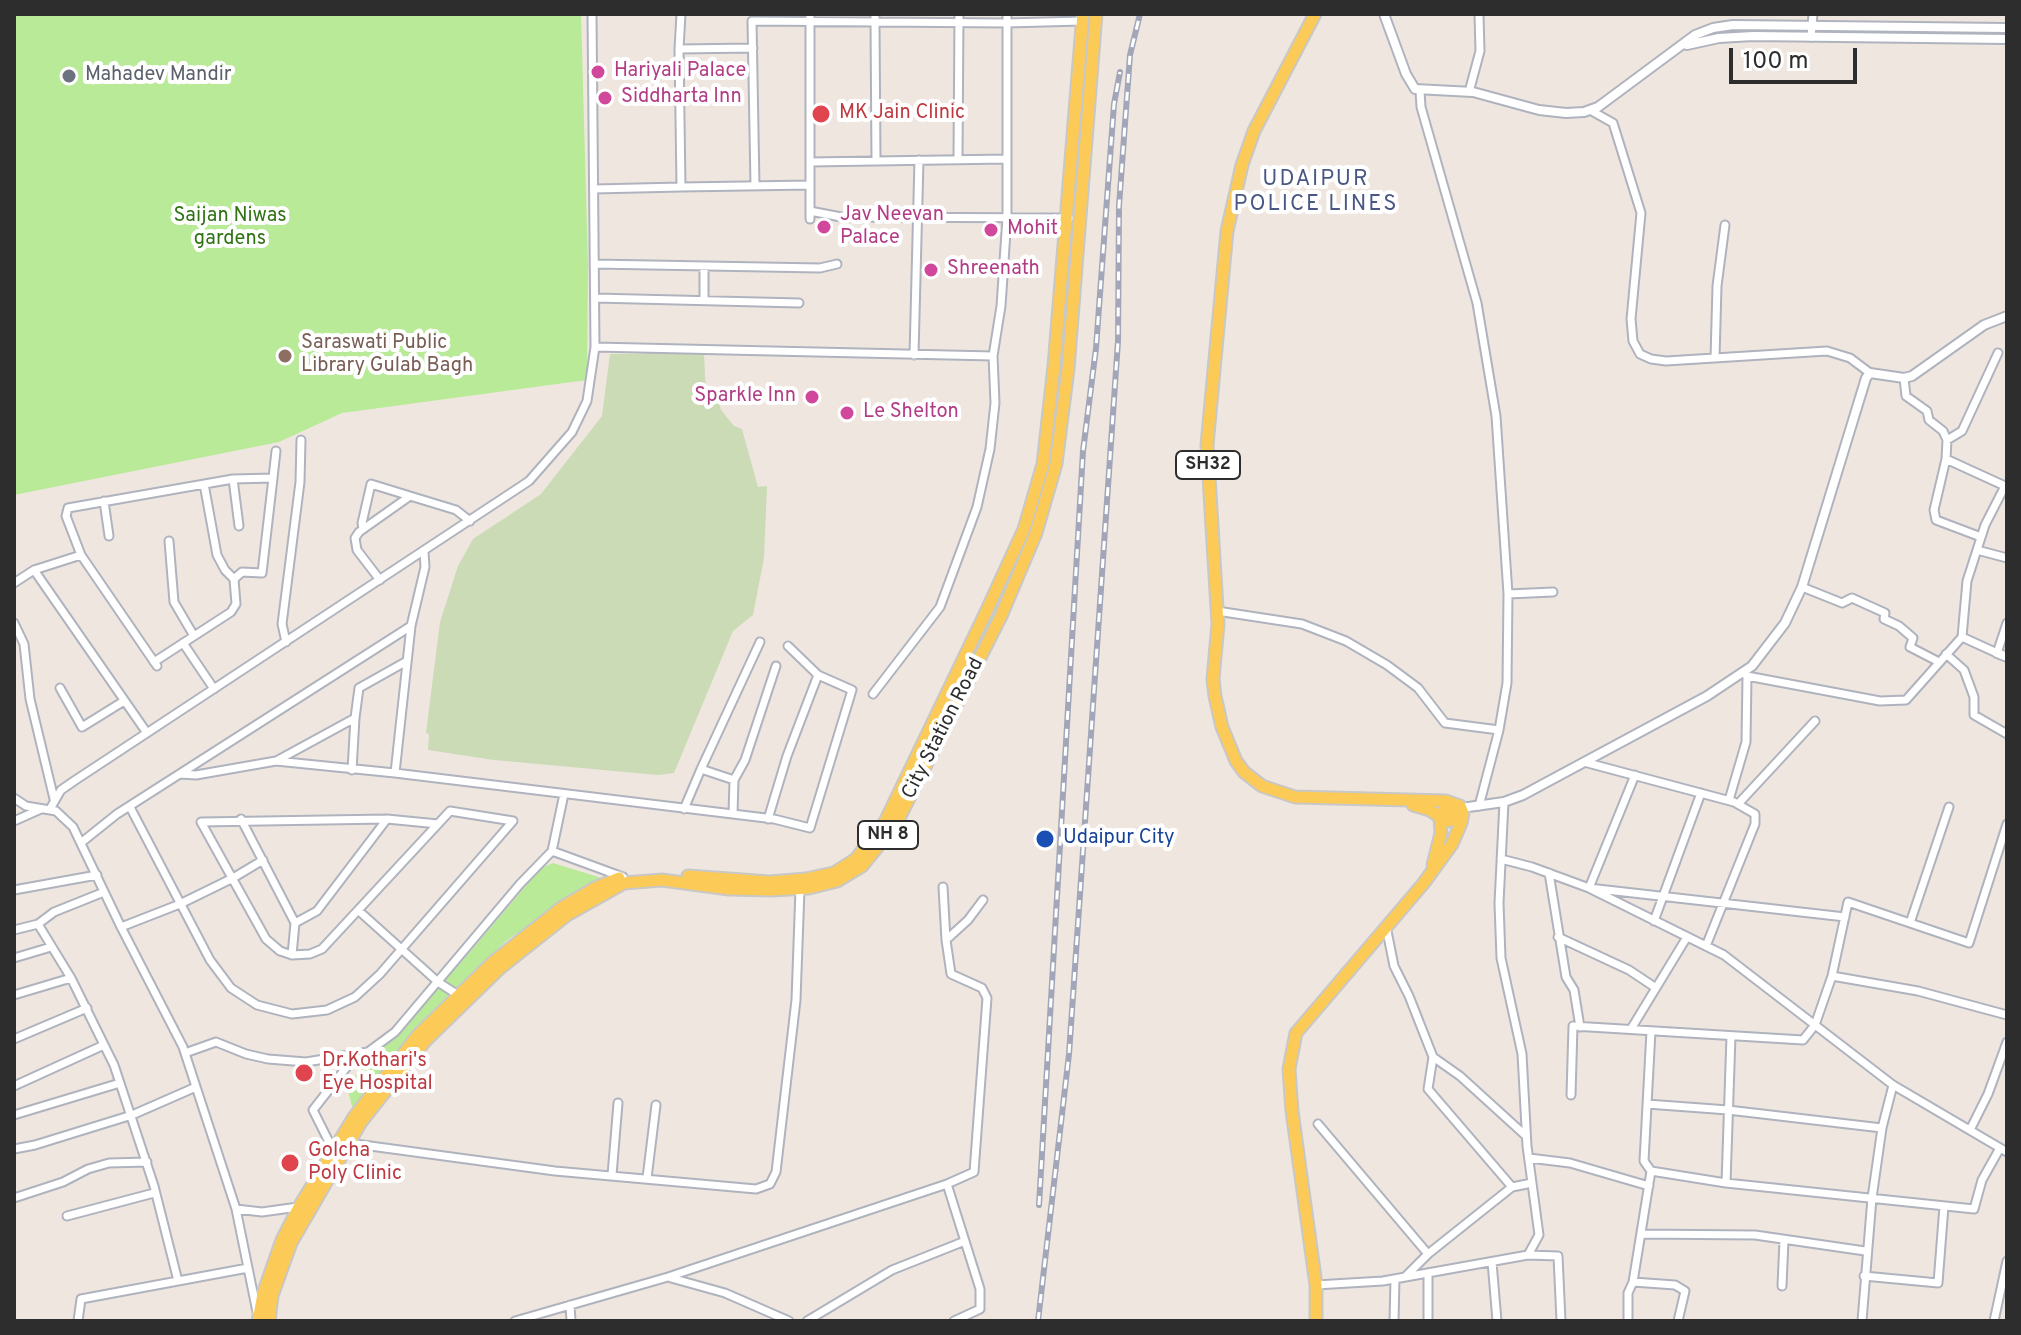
<!DOCTYPE html>
<style>
body{margin:0}
#map{position:relative;width:2021px;height:1335px;overflow:hidden;background:#efe7df;font-family:Overpass,sans-serif}
canvas{display:block}
.frame{position:absolute;inset:0;border:16px solid #2d2d2d;pointer-events:none}
.scale{position:absolute;left:1729px;top:48px;width:128px;height:36px;box-sizing:border-box;border:4px solid #2d2d2d;border-top:0;padding-left:10px;font-size:24px;line-height:28px;white-space:nowrap;color:#2d2d2d;-webkit-text-stroke:6px #fff;paint-order:stroke}
</style>
<div id="map">
<canvas width="2021" height="1335"></canvas>
<div class="frame"></div>
<div class="scale">100 m</div>
</div>
<script>
const c = document.querySelector('canvas').getContext('2d');
c.lineJoin = 'round';
function paint(path, color) { c.fillStyle = color; c.fill(path, 'evenodd'); }
const toPath = rows => new Path2D(rows.map(r => 'M' + r).join(''));
function trace(path, color, width, dash) { c.strokeStyle = color; c.lineWidth = width; c.lineCap = dash ? 'butt' : 'round'; c.setLineDash(dash || []); c.stroke(path); }
function drawText(font, color, halo, rows, align = 'center') {
  c.font = font + ' Overpass,sans-serif'; c.lineWidth = 8; c.setLineDash([]); c.textBaseline = 'middle'; c.strokeStyle = halo; c.fillStyle = color; for (const [text, x, y, turn = 0] of rows) {
    c.save(); c.translate(x, y); c.rotate((+turn || 0) * Math.PI / 180); c.textAlign = isNaN(turn) ? turn : align; if (halo) c.strokeText(text, 0, 0); c.fillText(text, 0, 0); c.restore();
  }
}
const green = toPath([
 [14,14,581,14,588,264,587,380,342,413,279,442,14,495],
 [553,863,605,879,563,902,506,941,421,1023,353,1110,348,1091,351,1080,463,960,541,868]
]);
const cemetery = toPath([
 [704,353,706,397,717,397,721,410,734,426,742,429,758,487,767,486,764,558,753,615,733,631,674,773,658,775,494,760,428,750,429,734,426,733,440,622,458,566,473,539,541,494,602,416,610,354]
]);
const minor = toPath([
 [1007,14,1007,23,1082,21],
 [1811,37,1813,14],
 [679,49,681,14],
 [1420,91,1421,107,1477,303,1496,416,1508,594,1507,683,1499,730,1479,806],
 [1469,92,1480,51,1479,14],
 [1590,110,1613,123,1641,213,1631,319,1633,341,1640,354,1651,359,1666,361,1827,351,1850,358,1870,373],
 [958,158,959,14],
 [810,162,1007,159],
 [810,185,810,219],
 [755,186,752,21,875,22,876,161],
 [681,187,810,185,810,14],
 [594,189,681,187,679,49,753,48],
 [810,211,841,217,1069,218],
 [594,264,820,268,837,264],
 [704,266,704,300],
 [595,298,799,303],
 [595,347,993,356],
 [914,355,919,160],
 [1715,358,1717,286,1725,225],
 [1904,378,1906,396,1927,411,1929,420,1943,431,1947,440,1946,459,2005,486,1985,525,1967,581,1962,637],
 [1947,440,1962,431,1998,353],
 [1946,459,1934,510,1936,520,1981,537],
 [273,478,276,451],
 [233,479,239,526],
 [104,501,109,536],
 [363,529,362,523,371,484,410,496],
 [169,541,174,602,194,636],
 [1977,550,2007,558],
 [34,570,147,733],
 [380,580,357,550,355,538,359,532,410,496,456,510,470,521],
 [14,583,34,570,81,555],
 [1802,587,1842,603,1852,598,1885,613,1884,619,1899,626,1913,638,1910,647,1939,662],
 [1508,594,1553,592],
 [1217,611,1302,624,1346,641,1387,665,1418,688,1445,723,1499,730],
 [14,623,24,644,30,699,54,799],
 [411,626,395,773,774,819,810,828,852,690,818,675,788,646],
 [286,642,282,624,300,482,301,440],
 [183,643,214,689],
 [1946,654,1964,670,1974,697,1974,715,2007,734],
 [154,662,231,612,236,604,234,579,225,570,217,555,204,484],
 [157,666,81,555,66,516,68,508,233,479,273,478,262,573,242,572,234,579],
 [1743,673,1747,676,1880,701,1906,700,1962,637,1997,653,2007,623],
 [60,688,82,727,124,701],
 [873,694,940,607,977,507,990,449,995,403,993,356,1001,306,1007,217,1007,23,875,22,875,14],
 [278,760,355,718,359,688,407,661],
 [1584,762,1734,802,1755,814,1755,824,1706,946],
 [701,769,760,642],
 [352,770,355,718],
 [180,774,196,775,276,761,395,773],
 [1635,775,1589,888,1845,917],
 [14,798,26,806,56,811,73,827,121,927,183,1047,236,1209,257,1312],
 [1729,800,1746,742,1747,676],
 [1504,802,1499,903,1501,958,1522,1054,1527,1146,1539,1235,1528,1255],
 [1739,803,1815,721],
 [130,807,210,960,231,988,257,1005,292,1014,327,1010,355,997,380,974,513,821,450,811,322,949,310,954,292,955,280,951,266,939,201,822,387,819,317,911,295,923],
 [50,809,61,790,74,781,529,481,572,432,587,401,595,347,592,14],
 [684,809,701,769,734,780,745,760,776,666],
 [733,814,734,780],
 [241,819,295,923,292,955],
 [387,819,438,824],
 [768,819,787,756,818,675],
 [14,821,41,809],
 [2007,824,1969,943,1848,902,1832,976,1918,991,2007,1015],
 [82,842,117,814,411,626,425,567,424,552],
 [552,851,564,794],
 [1501,859,1532,867,1589,888,1724,955,1893,1085,2007,1152],
 [1549,873,1566,977,1574,990,1580,1027],
 [943,887,946,940,968,920,983,900],
 [14,890,97,875],
 [359,911,438,982,461,997],
 [1654,921,1701,793],
 [1910,923,1949,807],
 [38,924,71,978,114,1065,154,1186,178,1281],
 [1386,926,1394,966,1409,996,1433,1057,1428,1089,1512,1187],
 [121,927,180,904,233,878,263,860],
 [14,930,38,924,54,912,104,892],
 [1558,937,1629,970,1656,988],
 [946,940,951,974,982,988,987,998,974,1172,947,1184,980,1289,980,1309,954,1321],
 [14,958,51,947],
 [14,995,71,978],
 [1631,1029,1687,937],
 [14,1039,87,1008],
 [185,1053,216,1042,246,1054,268,1059,306,1062,368,1052,395,1032,520,884,552,851,623,877],
 [1433,1057,1460,1076,1526,1136],
 [14,1086,104,1045],
 [1571,1095,1573,1026,1803,1040,1815,1025,1832,976],
 [1647,1104,1728,1110,1882,1128],
 [14,1115,120,1083],
 [1318,1124,1428,1254],
 [1970,1130,1988,1094,2007,1042],
 [348,1143,555,1171,756,1189,770,1184,776,1172,796,1000,800,889],
 [14,1149,35,1145,132,1115,196,1087],
 [333,1150,313,1110,356,1055],
 [1529,1158,1570,1163,1649,1186],
 [1651,1171,1726,1183,1974,1209,1982,1180,2000,1148],
 [612,1175,618,1103],
 [647,1178,656,1105],
 [1726,1183,1731,1036],
 [14,1198,63,1182,88,1169,109,1163,147,1162],
 [236,1209,262,1212,298,1207],
 [67,1216,154,1193],
 [1641,1234,1755,1235,1865,1251],
 [1492,1262,1497,1321],
 [1428,1273,1428,1321],
 [1406,1276,1428,1254,1512,1187,1532,1183],
 [1864,1276,1938,1283,1944,1206],
 [671,1278,725,1293,789,1321],
 [1633,1282,1675,1285,1685,1291,1678,1321],
 [1316,1285,1383,1281,1528,1255,1558,1256,1561,1321],
 [1782,1286,1784,1240],
 [570,1305,571,1321],
 [78,1321,81,1299,248,1268],
 [515,1321,668,1277,947,1184],
 [807,1321,892,1270,965,1241],
 [1394,1321,1395,1279],
 [1628,1321,1628,1293,1633,1282,1651,1171,1644,1161,1651,1031],
 [1862,1321,1872,1198,1882,1128,1893,1085],
 [1994,1321,2007,1261]
]);
const tertiary = toPath([
 [1384,14,1406,74,1415,89,1473,92,1539,110,1566,113,1584,112,1598,107,1695,35,1713,28,1733,25,2007,28],
 [1687,45,1719,38,1753,36,2007,39],
 [1997,653,2007,657],
 [1461,808,1504,802,1523,795,1707,696,1752,666,1785,623,1802,587,1866,378,1870,373,1904,378,1912,376,1984,325,2007,316]
]);
const primary = toPath([
 [1315,14,1254,131,1242,165,1227,231,1207,445,1218,624,1213,679,1215,696,1222,727,1236,761,1244,772,1262,786,1295,797,1446,801,1460,806,1463,813,1461,823,1452,844,1423,884,1296,1033,1289,1069,1292,1111,1316,1285,1316,1321],
 [1413,805,1430,810,1440,817,1441,833,1433,865],
 [1461,808,1460,814,1455,819,1448,821,1440,817,1444,810,1461,808],
 [688,876,770,882,806,879,834,873,856,859,885,822,987,610,1024,529,1043,464,1054,366,1083,14],
 [258,1321,263,1294,282,1240,299,1207,354,1117,418,1035,493,962,561,908,595,888,619,878],
 [269,1321,272,1296,291,1243,361,1122,425,1041,499,969,567,915,624,883,662,880,729,889,771,890,809,888,837,881,862,866,896,824,1001,616,1036,533,1056,464,1068,369,1096,14]
]);
const rail = toPath([
 [1039,1205,1083,451,1096,348,1114,104,1120,72],
 [1038,1321,1069,1054,1118,341,1119,206,1130,55,1140,14]
]);
const markers = [
 [598,72,8,"#d1479c"],
 [69,76,8,"#6b7280"],
 [605,98,8,"#d1479c"],
 [821,114,10,"#e0444e"],
 [824,227,8,"#d1479c"],
 [991,230,8,"#d1479c"],
 [931,270,8,"#d1479c"],
 [285,356,8,"#8d6e63"],
 [812,397,8,"#d1479c"],
 [847,413,8,"#d1479c"],
 [1045,839,10,"#1a4fb4"],
 [304,1073,10,"#e0444e"],
 [290,1163,10,"#e0444e"]
];
const shields = [
 [1208,465,64],
 [888,835,60]
];
const shieldNames = [
 ["SH32",1208,465],
 ["NH 8",888,835]
];
const hotelNames = [
 ["Hariyali Palace",614,72],
 ["Siddharta Inn",621,98],
 ["Jav Neevan",840,216],
 ["Palace",840,239],
 ["Mohit",1007,230],
 ["Shreenath",947,270],
 ["Sparkle Inn",796,397,"right"],
 ["Le Shelton",863,413]
];
const worshipNames = [
 ["Mahadev Mandir",85,76]
];
const healthNames = [
 ["MK Jain Clinic",839,114],
 ["Dr.Kothari's",322,1062],
 ["Eye Hospital",322,1085],
 ["Golcha",308,1152],
 ["Poly Clinic",308,1175]
];
const parkNames = [
 ["Saijan Niwas",230,217],
 ["gardens",230,240]
];
const educationNames = [
 ["Saraswati Public",301,344],
 ["Library Gulab Bagh",301,367]
];
const streetNames = [
 ["City Station Road",944,729,-63]
];
const transitNames = [
 ["Udaipur City",1063,839]
];
const neighbourhoodNames = [
 ["UDAIPUR",1316,181],
 ["POLICE LINES",1316,206]
];
paint(green, '#b9ea98');
paint(cemetery, '#cadbb5');
trace(minor, '#afb3be', 11);
trace(tertiary, '#afb3be', 12);
trace(primary, '#c8c8c8', 15);
trace(minor, '#fff', 7);
trace(tertiary, '#fff', 8);
trace(primary, '#fcca57', 11);
trace(rail, '#a1a6b9', 6);
trace(rail, '#fff', 3, [9]);
for (const [x, y, r, color] of markers) { const dot = new Path2D(); dot.arc(x, y, r, 0, 2 * Math.PI); c.fillStyle = color; c.fill(dot); trace(dot, '#fff', 3); }
for (const [x, y, w] of shields) { const box = new Path2D(); box.roundRect(x - w / 2, y - 14, w, 28, 6); c.fillStyle = '#fff'; c.fill(box); trace(box, '#2d2d2d', 2); }
drawText('bold 18px', '#2d2d2d', null, shieldNames);
drawText('20px', '#b23c85', '#fff', hotelNames, 'left');
drawText('20px', '#5b616d', '#fff', worshipNames, 'left');
drawText('20px', '#be3a42', '#fff', healthNames, 'left');
drawText('20px', '#2f7315', '#fff', parkNames);
drawText('20px', '#785e54', '#fff', educationNames, 'left');
drawText('20px', '#2d2d2d', '#fff', streetNames);
drawText('20px', '#164399', '#fff', transitNames, 'left');
c.letterSpacing = '2px';
drawText('22px', '#495783', '#fff', neighbourhoodNames);
c.letterSpacing = '0px';
</script>
